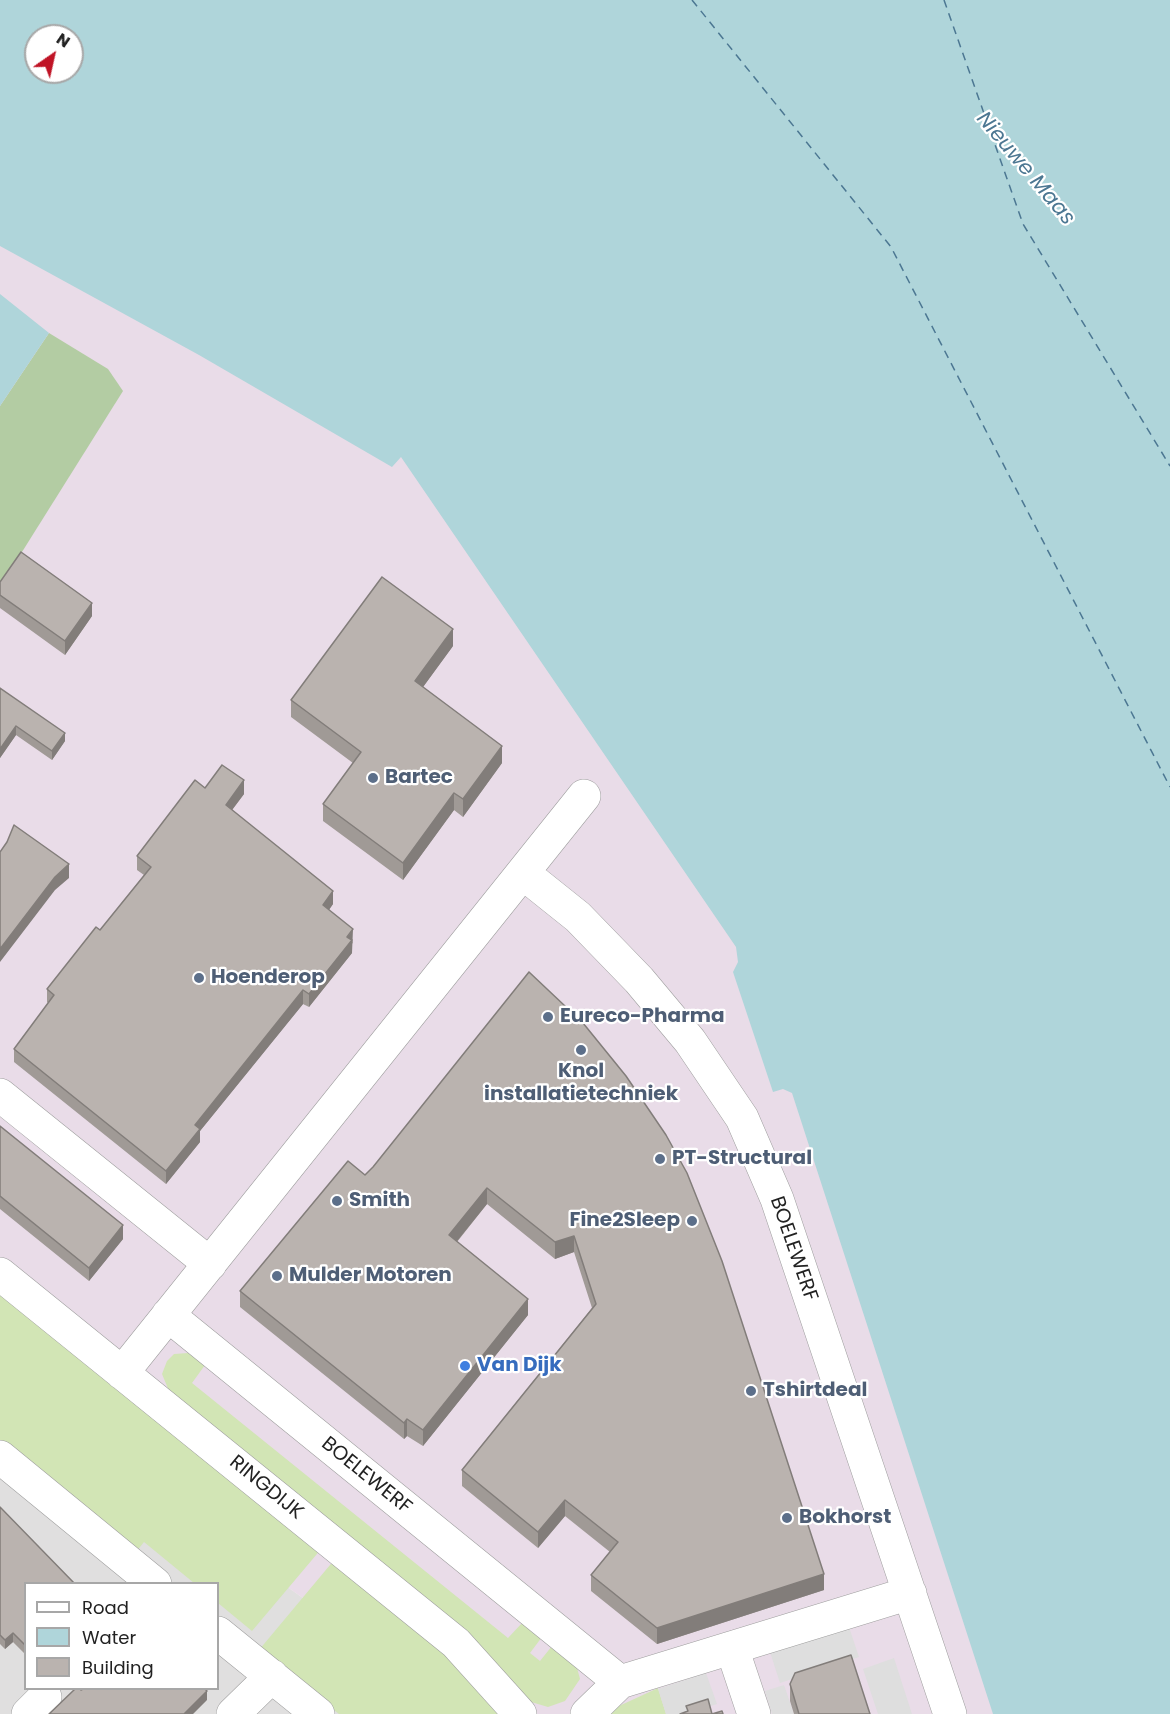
<!DOCTYPE html>
<style>
body{margin:0}
#map{position:relative;width:1170px;height:1714px;overflow:hidden;background:#f1eeea;font-family:Poppins,sans-serif}
canvas{display:block}
.legend{position:absolute;left:24px;top:1582px;width:195px;height:108px;box-sizing:border-box;background:#fff;border:2px solid #a7a7a7;margin:0;padding:8px 10px;list-style:none;font-size:18px;color:#222}
.legend li{display:flex;align-items:center;gap:12px;height:30px}
.legend b{width:30px;border:2px solid #a7a7a7}
.north{position:absolute;left:24px;top:24px;width:60px;height:60px;box-sizing:border-box;background:#fff;border:2px solid #a7a7a7;border-radius:50%;rotate:34deg;font-size:16px;font-weight:700;line-height:24px;text-align:center;color:#222}
.north::after{content:'';display:block;margin:auto;width:21px;height:27px;background:#c01426;clip-path:polygon(50% 0,100% 100%,50% 72%,0 100%)}
</style>
<div id="map">
<canvas width="1170" height="1714"></canvas>
<ul class="legend">
<li><b style="height:8px;background:#fff"></b>Road</li>
<li><b style="height:16px;background:#afd5da"></b>Water</li>
<li><b style="height:16px;background:#bab3af"></b>Building</li>
</ul>
<div class="north">N</div>
</div>
<script>
const c = document.querySelector('canvas').getContext('2d');
c.lineJoin = 'round';
function paint(path, color) { c.fillStyle = color; c.fill(path, 'evenodd'); }
const toPath = rows => new Path2D(rows.map(r => 'M' + r).join(''));
function trace(path, color, width, dash) { c.strokeStyle = color; c.lineWidth = width; c.lineCap = dash ? 'butt' : 'round'; c.setLineDash(dash || []); c.stroke(path); }
function drawText(font, color, halo, rows, align = 'center') {
  c.font = font + ' Poppins,sans-serif'; c.lineWidth = 4.5; c.setLineDash([]); c.textBaseline = 'middle'; c.strokeStyle = halo; c.fillStyle = color; for (const [text, x, y, turn = 0] of rows) {
    c.save(); c.translate(x, y); c.rotate((+turn || 0) * Math.PI / 180); c.textAlign = isNaN(turn) ? turn : align; if (halo) c.strokeText(text, 0, 0); c.fillText(text, 0, 0); c.restore();
  }
}
const residential = toPath([
 [0,1382,366,1643,428,1714,0,1714],
 [26,1584,218,1584,218,1688,26,1688]
]);
const industrial = toPath([
 [0,175,418,452,780,925,1030,1714,428,1714,366,1643,0,1382]
]);
const grass = toPath([
 [0,1292,322,1548,252,1631,218,1603,218,1584,194,1583,144,1542,136,1552,0,1440],
 [188,1353,205,1365,192,1383,508,1638,523,1622,542,1637,530,1653,540,1661,552,1646,576,1664,580,1679,565,1701,548,1707,531,1702,169,1391,162,1374,167,1361,174,1354],
 [335,1559,408,1618,504,1714,339,1714,259,1650],
 [658,1688,666,1714,611,1714,619,1706]
]);
const forest = toPath([
 [49,333,108,369,123,391,0,587,0,406]
]);
const parking = toPath([
 [849,1627,859,1657,780,1683,770,1652],
 [894,1658,912,1714,878,1714,863,1669],
 [706,1673,717,1704,685,1714,666,1714,658,1689],
 [784,1685,794,1714,772,1714,765,1691]
]);
const water = toPath([
 [0,0,1170,0,1170,1714,993,1714,792,1093,783,1089,773,1092,733,972,738,962,736,947,401,457,392,467,199,355,0,246],
 [36,36,72,36,72,72,36,72],
 [0,294,49,333,0,406]
]);
const ferry = toPath([
 [692,0,891,247,1170,787],
 [944,0,1023,224,1170,466]
]);
const minor = toPath([
 [523,873,578,917,639,980,690,1041,742,1118,777,1199,950,1714],
 [0,1095,210,1264],
 [0,1274,456,1643,520,1714],
 [168,1315,620,1682],
 [122,1373,584,796],
 [0,1457,155,1584],
 [218,1633,318,1714],
 [732,1648,754,1714],
 [28,1714,45,1697],
 [233,1714,272,1676],
 [587,1714,620,1682,910,1593]
]);
const wall = toPath([
 [0,582,92,616,65,655,0,608],
 [453,646,423,687,502,763,463,817,454,810,403,880,323,821,323,804,353,763,291,717,291,700],
 [0,688,65,741,52,760,16,735,0,758],
 [205,788,244,794,232,810,333,904,329,910,353,942,352,944,352,953,309,1007,303,1004,200,1131,200,1142,166,1184,14,1062,14,1049,48,1003,47,1002,47,989,100,930,144,875,137,870,137,856],
 [529,972,824,1590,657,1644,591,1591,591,1575,610,1552,565,1516,538,1548,462,1486,462,1470,592,1308,574,1252,555,1259,487,1204,457,1242,528,1315,423,1446,407,1436,404,1439,240,1307,240,1291,373,1167],
 [0,1126,123,1239,89,1281,0,1209],
 [0,1507,26,1584,26,1655,13,1642,5,1649,0,1644],
 [790,1684,870,1714,794,1714,790,1701]
]);
const shadedWall = toPath([
 [92,603,92,616,65,655,65,641],
 [453,629,453,646,415,698,415,681],
 [16,726,16,735,0,758,0,749],
 [65,733,65,741,52,760,52,751],
 [502,746,502,763,463,817,463,799],
 [244,780,244,794,226,818,226,805],
 [454,793,454,810,403,880,403,863],
 [69,864,69,878,55,890,0,962,0,949,55,877],
 [333,891,333,904,323,918,323,905],
 [353,929,352,953,309,1007,309,994],
 [303,990,303,1004,200,1131,200,1142,166,1184,166,1171,195,1125],
 [487,1188,487,1204,449,1251,449,1235],
 [123,1225,123,1239,89,1281,89,1268],
 [574,1236,574,1252,555,1259,555,1242],
 [528,1299,528,1315,423,1446,423,1430],
 [407,1419,407,1436,404,1439,404,1423],
 [565,1500,565,1516,538,1548,538,1532],
 [824,1574,824,1590,657,1644,657,1628],
 [13,1633,13,1642,5,1649,5,1640],
 [207,1691,207,1700,193,1714,184,1714]
]);
const building = toPath([
 [21,552,92,603,65,641,0,595,0,582,21,552],
 [382,577,453,629,415,681,502,746,463,799,454,793,403,863,323,804,361,752,291,700,382,577],
 [0,688,65,733,52,751,16,726,0,749,0,688],
 [222,765,244,780,226,805,333,891,323,905,353,929,347,937,352,940,309,994,303,990,195,1125,200,1129,166,1171,14,1049,54,995,47,989,96,927,100,930,151,867,137,856,195,780,205,788,222,765],
 [14,825,69,864,55,877,0,949,0,852,7,842,14,825],
 [529,972,583,1023,626,1076,666,1135,687,1173,722,1261,824,1574,657,1628,591,1575,618,1542,565,1500,538,1532,462,1470,596,1304,574,1236,555,1242,487,1188,449,1235,528,1299,423,1430,407,1419,404,1423,240,1291,348,1161,365,1175,373,1167,529,972],
 [0,1126,123,1225,89,1268,0,1196,0,1126],
 [0,1507,75,1584,26,1584,26,1646,13,1633,5,1640,0,1635,0,1507],
 [851,1655,870,1714,799,1714,790,1684,795,1673,851,1655],
 [75,1689,80,1689,81,1690,83,1689,205,1689,207,1691,184,1714,49,1714,75,1689],
 [708,1699,712,1714,722,1711,723,1714,680,1714,688,1711,686,1706,708,1699]
]);
const markers = [
 [373,778,6,"#5c6f8a"],
 [199,978,6,"#5c6f8a"],
 [548,1017,6,"#5c6f8a"],
 [581,1050,6,"#5c6f8a"],
 [660,1159,6,"#5c6f8a"],
 [337,1201,6,"#5c6f8a"],
 [692,1221,6,"#5c6f8a"],
 [277,1276,6,"#5c6f8a"],
 [465,1366,6,"#3f7fe0"],
 [751,1391,6,"#5c6f8a"],
 [787,1518,6,"#5c6f8a"]
];
const serviceNames = [
 ["Bartec",385,778],
 ["Hoenderop",211,978],
 ["Eureco-Pharma",560,1017],
 ["Knol",581,1072,"center"],
 ["installatietechniek",581,1095,"center"],
 ["PT-Structural",672,1159],
 ["Smith",349,1201],
 ["Fine2Sleep",680,1221,"right"],
 ["Mulder Motoren",289,1276],
 ["Tshirtdeal",763,1391],
 ["Bokhorst",799,1518]
];
const streetNames = [
 ["BOELEWERF",793,1249,71],
 ["BOELEWERF",366,1476,39],
 ["RINGDIJK",266,1488,39]
];
const shopNames = [
 ["Van Dijk",477,1366]
];
const waterNames = [
 ["Nieuwe Maas",1025,169,50]
];
paint(residential, '#e0dfdf');
paint(industrial, '#e9dce8');
paint(grass, '#d2e5b5');
paint(forest, '#b3cca3');
paint(parking, '#dedede');
paint(water, '#afd5da');
trace(ferry, '#4c7792', 1.5, [8, 6]);
trace(minor, '#9f9f9f', 34);
trace(minor, '#fff', 33);
paint(wall, '#a09a96');
paint(shadedWall, '#827d7a');
paint(building, '#bab3af');
trace(building, '#827d7a', 1.5);
for (const [x, y, r, color] of markers) { const dot = new Path2D(); dot.arc(x, y, r, 0, 2 * Math.PI); c.fillStyle = color; c.fill(dot); trace(dot, '#fff', 2); }
drawText('bold 20px', '#4e5e75', '#fff', serviceNames, 'left');
drawText('20px', '#222', '#fff', streetNames);
drawText('bold 20px', '#366cbe', '#fff', shopNames, 'left');
drawText('italic 21px', '#4c7792', '#fff', waterNames);
</script>
